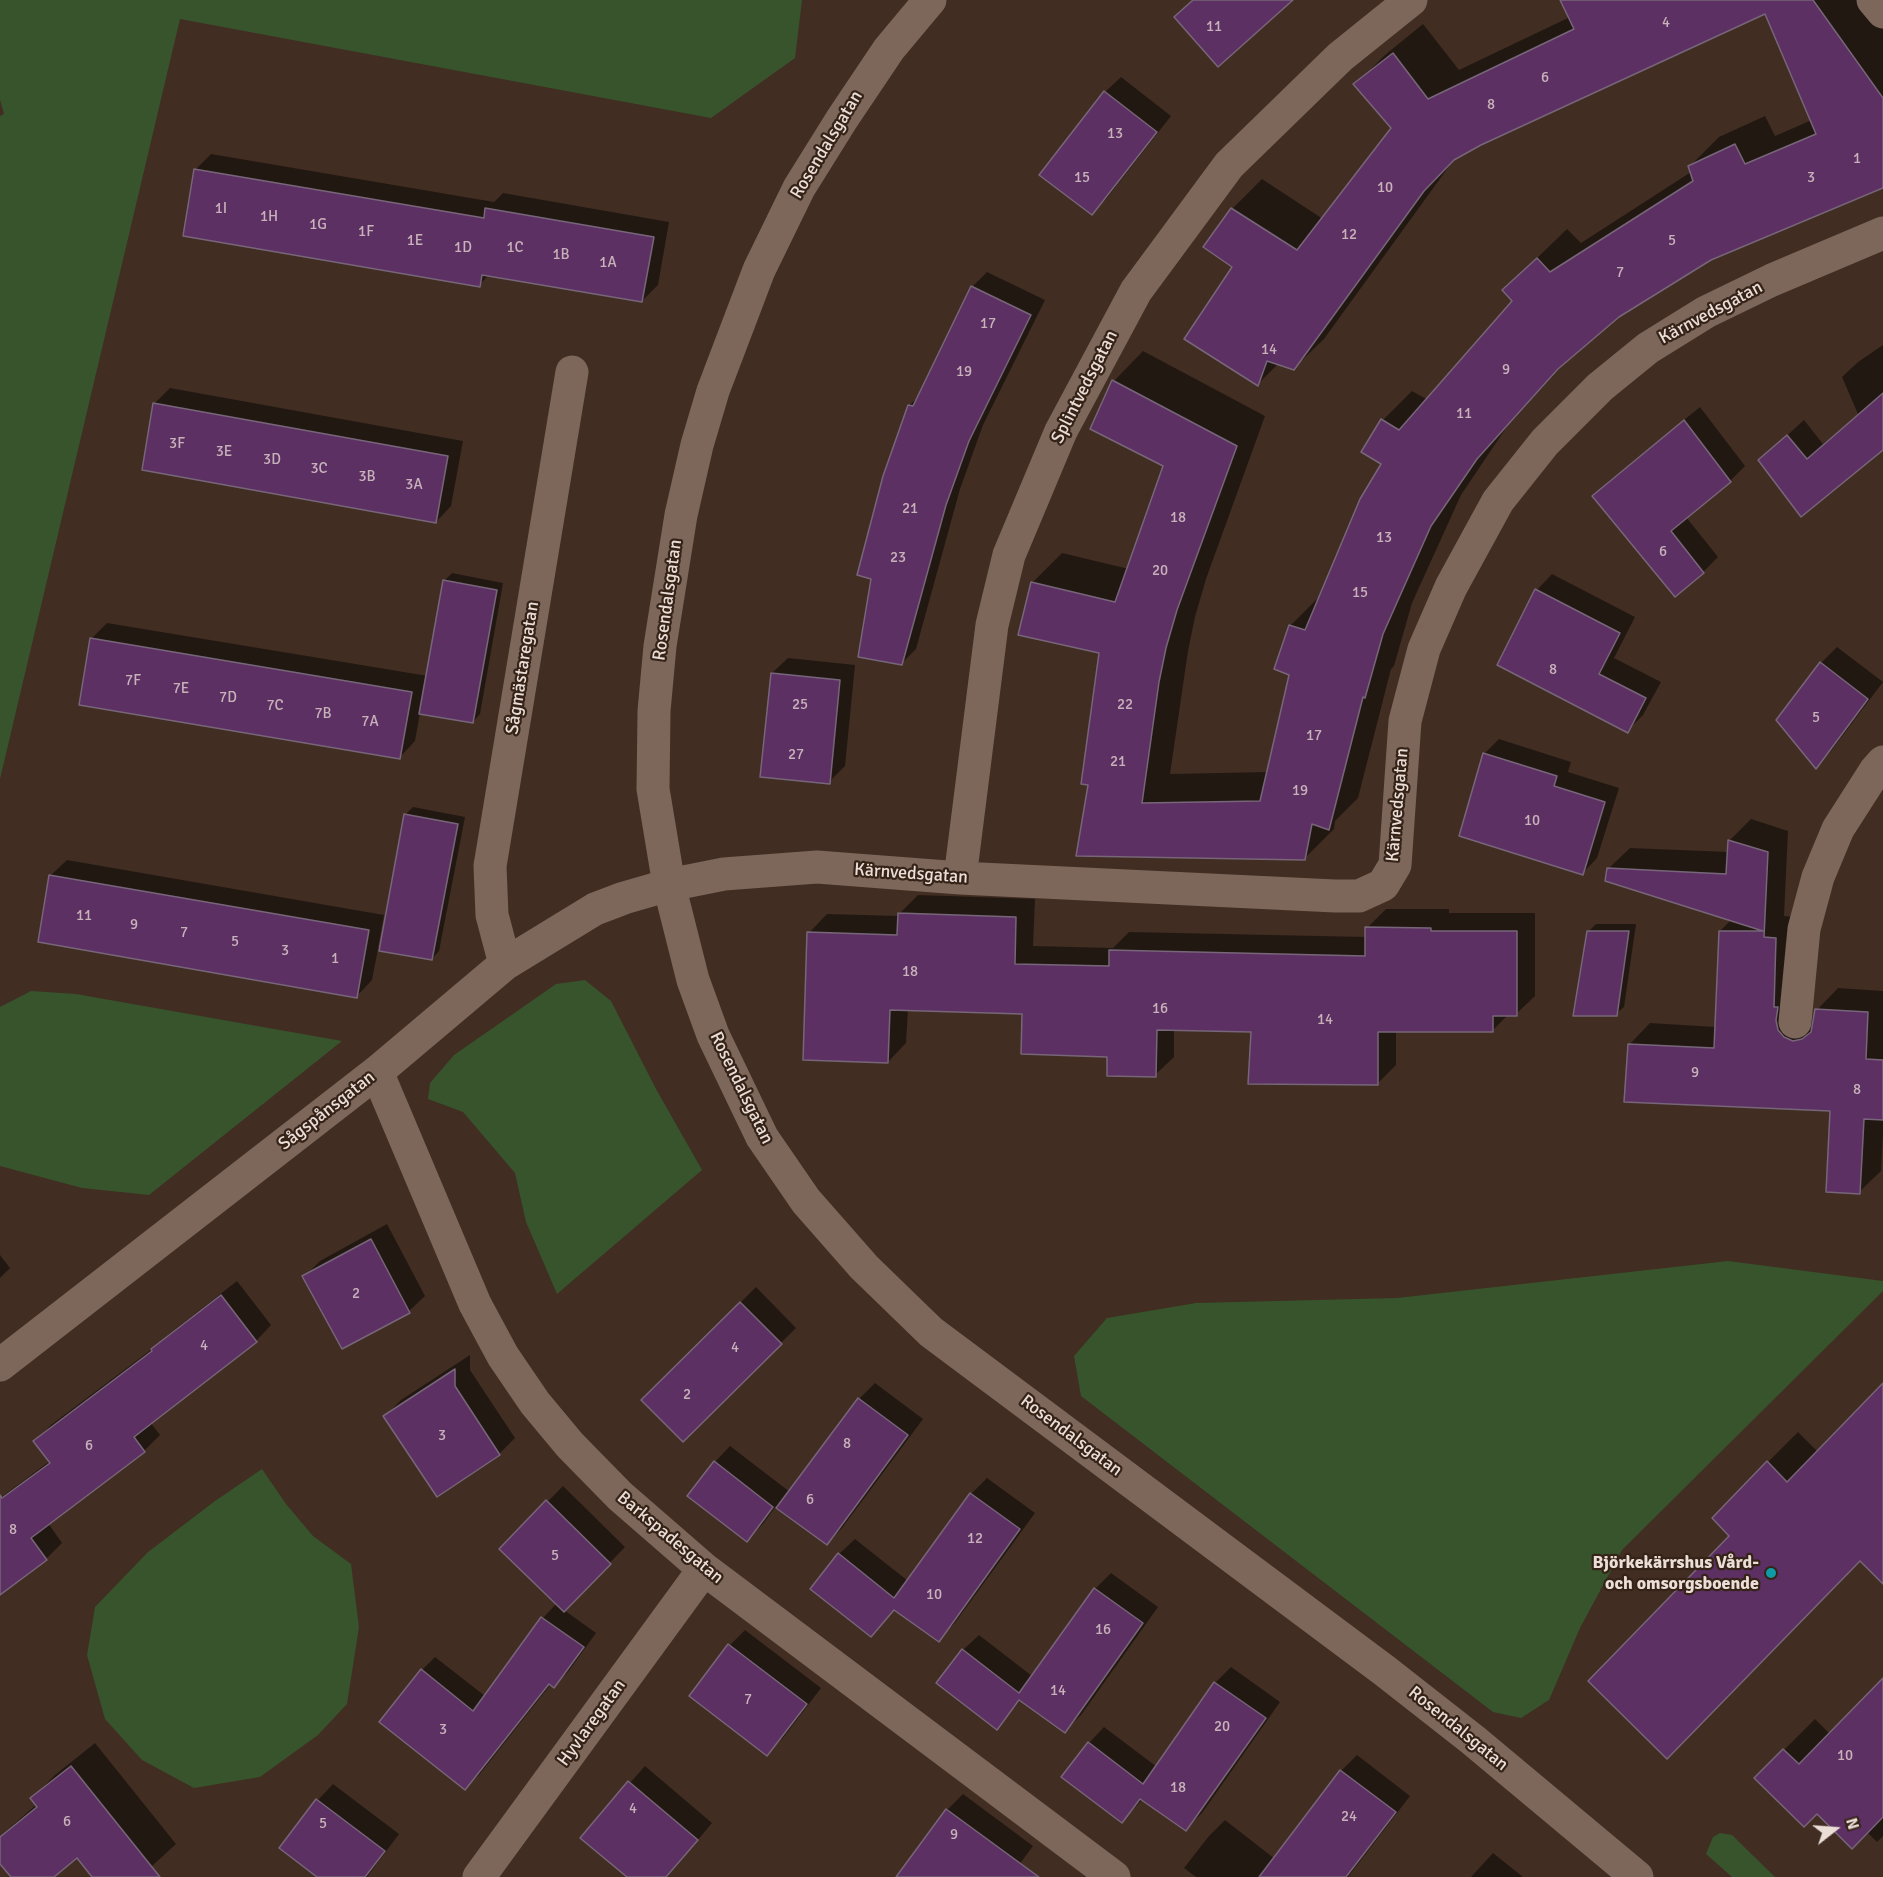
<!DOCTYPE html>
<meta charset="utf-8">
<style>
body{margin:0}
#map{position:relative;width:1883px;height:1877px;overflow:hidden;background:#412d22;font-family:Signika,sans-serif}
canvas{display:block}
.north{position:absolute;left:1805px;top:1799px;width:60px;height:60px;-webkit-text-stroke:4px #362318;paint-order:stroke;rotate:73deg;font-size:16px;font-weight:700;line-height:24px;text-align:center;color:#ebded7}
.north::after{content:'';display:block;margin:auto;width:21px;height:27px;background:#ebded7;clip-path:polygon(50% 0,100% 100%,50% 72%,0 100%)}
</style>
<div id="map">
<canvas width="1883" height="1877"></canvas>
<div class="north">N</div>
</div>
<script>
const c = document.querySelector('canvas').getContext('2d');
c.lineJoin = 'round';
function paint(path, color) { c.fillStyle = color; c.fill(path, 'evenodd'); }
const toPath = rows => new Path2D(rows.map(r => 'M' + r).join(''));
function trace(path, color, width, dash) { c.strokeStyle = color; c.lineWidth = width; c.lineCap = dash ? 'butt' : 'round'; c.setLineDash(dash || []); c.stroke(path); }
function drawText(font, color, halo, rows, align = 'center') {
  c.font = font + ' Signika,sans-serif'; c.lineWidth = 4.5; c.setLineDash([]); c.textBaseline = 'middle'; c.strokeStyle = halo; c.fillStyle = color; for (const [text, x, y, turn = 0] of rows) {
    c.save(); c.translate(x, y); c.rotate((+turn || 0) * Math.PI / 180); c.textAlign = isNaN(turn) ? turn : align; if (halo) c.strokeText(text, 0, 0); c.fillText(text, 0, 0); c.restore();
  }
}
const green = toPath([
 [0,0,802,0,795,58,711,118,180,19,0,779,0,116,4,114,0,100],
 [585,980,611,1001,656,1089,702,1170,557,1294,526,1222,515,1173,463,1112,428,1099,430,1083,454,1055,556,984],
 [31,991,76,994,342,1041,149,1195,82,1188,0,1166,0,1007],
 [1728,1261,1883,1281,1883,1291,1622,1550,1580,1628,1549,1700,1521,1718,1493,1712,1081,1396,1074,1356,1107,1318,1196,1303,1397,1298],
 [262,1469,286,1504,313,1536,351,1564,359,1627,347,1704,318,1735,260,1777,194,1788,142,1760,105,1719,87,1655,95,1607,148,1552,215,1501],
 [1720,1833,1732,1835,1775,1877,1732,1877,1706,1854,1713,1837]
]);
const shadow = toPath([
 [1562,0,1863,0,1883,27,1883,186,1711,259,1618,316,1570,357,1506,428,1461,495,1412,603,1394,666,1391,669,1358,798,1335,821,1334,829,1304,859,1078,855,1090,783,1101,652,1032,583,1062,553,1129,569,1165,466,1092,429,1114,381,1143,351,1265,416,1206,579,1195,617,1188,651,1170,774,1268,772,1291,674,1290,626,1320,596,1383,464,1383,420,1412,391,1428,400,1514,301,1504,290,1567,229,1581,243,1691,172,1689,167,1719,137,1765,116,1775,136,1812,120,1766,12,1480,144,1455,158,1324,339,1294,368,1279,363,1258,384,1234,267,1232,209,1262,179,1323,219,1393,128,1355,85,1385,55,1423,24,1459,70,1570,17],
 [1121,77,1171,116,1107,198,1092,213,1105,92],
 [211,154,494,202,503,193,669,222,658,285,642,301,490,274,479,285,196,169],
 [987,272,1045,300,983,425,960,489,916,649,901,664,910,405,919,396,972,287],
 [1883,345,1883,448,1802,514,1760,460,1804,420,1823,444,1858,414,1842,377,1858,362],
 [170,388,463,441,451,506,436,522,154,404],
 [1700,407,1745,466,1730,481,1686,517,1718,557,1703,572,1594,496,1609,481],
 [452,573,503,583,480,714,473,722,420,713,415,741,400,757,91,639,107,623,428,676,445,580],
 [1552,574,1635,617,1614,658,1661,682,1643,715,1627,731,1537,590],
 [1837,647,1883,682,1831,751,1816,767,1778,720,1821,663],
 [788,658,855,665,845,766,829,782,772,673],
 [1499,739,1571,762,1568,772,1619,788,1597,858,1583,873,1461,835,1485,753],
 [413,807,465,817,439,951,432,959,378,949,372,980,357,996,51,875,67,860,384,915,378,948,381,948,405,815],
 [1751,819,1788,831,1784,916,1797,917,1805,1016,1816,1020,1817,1010,1838,988,1883,991,1883,1133,1881,1171,1859,1192,1831,1110,1629,1045,1650,1023,1716,1027,1720,931,1732,919,1608,869,1630,848,1729,852,1729,841],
 [918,895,1035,899,1033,946,1113,948,1129,932,1367,937,1367,928,1386,909,1449,909,1449,913,1535,913,1535,996,1516,1014,1509,1014,1492,1031,1396,1031,1396,1065,1377,1084,1253,1031,1174,1029,1174,1057,1155,1075,1109,1055,1023,1013,908,1009,906,1043,888,1062,809,933,827,914,899,916,899,914],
 [1596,924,1636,924,1624,1007,1616,1014,1588,932],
 [387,1224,425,1296,409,1311,304,1277,320,1261],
 [0,1255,10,1268,0,1278],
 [237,1281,271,1325,256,1341,150,1422,160,1435,144,1451,48,1523,62,1543,46,1559,0,1593,0,1498,50,1461,35,1441,51,1425,156,1346,169,1334],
 [756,1287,796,1328,683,1440,643,1400],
 [470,1355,470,1370,515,1438,499,1454,385,1416,401,1400],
 [875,1383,923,1419,842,1528,827,1544,776,1506,762,1525,747,1540,715,1462,730,1446,790,1492,859,1399],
 [1883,1385,1883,1582,1860,1560,1731,1536,1768,1462,1798,1432,1818,1452],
 [987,1478,1035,1513,954,1624,938,1640,896,1609,871,1635,839,1554,855,1539,908,1581,971,1494],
 [563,1486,625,1547,564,1610,596,1633,568,1672,554,1686,551,1684,479,1775,465,1788,422,1670,435,1657,485,1696,543,1618,557,1603,501,1549],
 [1111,1573,1158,1607,1081,1715,1065,1731,1021,1700,996,1728,963,1650,979,1635,1032,1676,1095,1589],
 [745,1630,821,1688,783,1738,767,1754,730,1645],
 [1231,1667,1280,1702,1202,1813,1186,1829,1143,1799,1122,1821,1089,1743,1104,1727,1157,1767,1215,1683],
 [1883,1680,1883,1836,1877,1842,1867,1832,1817,1812,1756,1778,1815,1719,1830,1734],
 [95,1743,176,1844,140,1877,94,1877,77,1856,51,1877,13,1877,0,1861,0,1836,36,1805,32,1798,55,1775],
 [1357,1755,1410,1796,1348,1877,1196,1877,1184,1868,1209,1836,1225,1820,1275,1859,1341,1771],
 [645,1766,712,1823,667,1877,629,1877,582,1837],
 [333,1784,399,1834,367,1877,319,1877,281,1848,318,1800],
 [963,1794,1033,1846,1010,1877,916,1877,947,1810],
 [1493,1853,1523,1877,1471,1877]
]);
const building = toPath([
 [1193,0,1293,0,1218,67,1174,17,1193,0],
 [1560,0,1813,0,1883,98,1883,188,1711,260,1619,317,1558,369,1477,459,1431,526,1383,634,1365,698,1363,697,1329,830,1312,824,1305,860,1076,856,1088,785,1081,784,1099,653,1018,635,1031,582,1115,602,1163,466,1090,429,1112,380,1237,446,1177,610,1166,648,1159,682,1142,803,1260,801,1289,675,1274,669,1289,625,1305,630,1360,499,1381,464,1361,452,1381,419,1399,430,1512,301,1502,290,1537,258,1550,272,1693,181,1688,166,1735,144,1745,164,1816,134,1765,14,1481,145,1454,160,1424,191,1294,370,1267,361,1258,386,1184,339,1232,267,1203,247,1231,208,1297,250,1391,128,1353,84,1393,53,1428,99,1574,29,1560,0],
 [1104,91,1157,132,1092,215,1039,175,1104,91],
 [194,169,484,218,485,208,654,237,642,302,482,275,480,287,183,236,194,169],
 [971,286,1031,315,969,441,946,505,902,665,858,657,871,579,857,575,883,476,908,405,913,406,971,286],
 [1883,393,1883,450,1801,517,1758,460,1787,435,1807,459,1883,393],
 [153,403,448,456,436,523,142,470,153,403],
 [1684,420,1731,482,1671,531,1704,573,1675,597,1592,496,1684,420],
 [443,580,497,590,473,723,419,714,443,580],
 [1535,589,1620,633,1599,674,1646,698,1628,733,1497,665,1535,589],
 [90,638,412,692,400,759,79,705,90,638],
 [1820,662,1868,699,1816,769,1776,720,1820,662],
 [771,673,840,680,830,784,760,777,771,673],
 [1483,753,1557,776,1554,786,1605,802,1583,875,1459,836,1483,753],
 [404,814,458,824,432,960,379,951,404,814],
 [1728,840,1768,852,1764,937,1776,938,1774,1007,1778,1007,1776,1020,1778,1030,1784,1037,1793,1041,1802,1039,1811,1032,1815,1009,1868,1012,1866,1059,1883,1060,1883,1120,1864,1119,1860,1194,1826,1192,1830,1111,1624,1102,1628,1044,1714,1048,1719,931,1763,931,1605,881,1607,868,1726,874,1728,840],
 [49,875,369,930,357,998,38,942,49,875],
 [898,913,1016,917,1015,964,1109,966,1109,950,1365,956,1365,927,1431,928,1431,931,1517,931,1517,1016,1493,1016,1493,1032,1378,1032,1378,1085,1248,1084,1251,1032,1157,1030,1156,1077,1107,1076,1107,1057,1021,1054,1022,1014,890,1010,888,1063,803,1060,807,932,897,935,898,913],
 [1587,931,1629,931,1617,1016,1573,1016,1587,931],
 [371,1239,410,1313,342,1349,302,1276,371,1239],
 [221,1295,257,1342,134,1437,145,1452,31,1538,47,1560,0,1595,0,1495,2,1498,50,1463,33,1441,152,1351,151,1349,221,1295],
 [740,1302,782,1344,683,1442,641,1400,740,1302],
 [455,1369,455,1386,500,1455,437,1497,383,1416,455,1369],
 [1883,1383,1883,1584,1860,1561,1667,1759,1588,1681,1729,1536,1712,1518,1767,1461,1787,1482,1883,1383],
 [858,1398,908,1435,827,1545,776,1508,858,1398],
 [714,1461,773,1507,747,1542,687,1496,714,1461],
 [970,1493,1020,1529,939,1642,894,1610,871,1637,810,1589,838,1553,894,1598,970,1493],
 [546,1500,611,1564,564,1612,499,1549,546,1500],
 [1094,1588,1143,1623,1065,1733,1019,1700,997,1730,936,1683,962,1649,1019,1693,1094,1588],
 [541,1617,584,1647,554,1688,549,1684,465,1790,379,1722,421,1669,473,1711,541,1617],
 [728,1644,807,1704,767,1756,689,1696,728,1644],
 [1883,1678,1883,1817,1852,1849,1817,1814,1804,1827,1754,1778,1783,1749,1799,1764,1883,1678],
 [1214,1682,1266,1718,1186,1831,1140,1799,1122,1823,1061,1777,1088,1742,1143,1784,1214,1682],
 [71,1766,160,1877,92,1877,77,1858,54,1877,11,1877,0,1864,0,1837,37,1807,30,1798,71,1766],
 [1340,1770,1396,1812,1346,1877,1259,1877,1340,1770],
 [628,1781,698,1840,666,1877,627,1877,580,1838,628,1781],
 [316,1799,385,1851,365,1877,317,1877,279,1848,316,1799],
 [946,1809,1039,1877,896,1877,946,1809]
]);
const minor = toPath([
 [1873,0,1883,12],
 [960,878,992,625,1009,555,1061,431,1136,291,1229,165,1340,57,1411,0],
 [505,964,492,915,490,866,572,372],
 [1795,1022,1804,929,1818,877,1838,829,1875,771,1883,762],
 [377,1072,475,1304,503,1356,535,1403,570,1445,620,1496,704,1569,1114,1877],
 [0,1365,377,1072,505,964,595,909,624,898,669,885,724,874,817,867,960,878,1335,896,1359,896,1383,885,1395,865,1405,721,1424,649,1451,587,1498,501,1545,442,1600,387,1648,348,1706,312,1772,280,1883,233],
 [479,1877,704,1569]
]);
const tertiary = toPath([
 [930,0,889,49,842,119,799,188,759,270,713,391,697,445,681,515,660,646,654,711,653,789,669,885,693,980,713,1035,762,1137,806,1201,864,1267,931,1332,1385,1671,1473,1740,1637,1877]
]);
const markers = [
 [1771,1573,6,"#0f9aa8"]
];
const numberNames = [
 ["4",1666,23],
 ["11",1214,27],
 ["6",1545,78],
 ["8",1491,105],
 ["13",1115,134],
 ["1",1857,159],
 ["15",1082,178],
 ["3",1811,178],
 ["10",1385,188],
 ["1I",221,209],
 ["1H",269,217],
 ["1G",318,225],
 ["1F",366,232],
 ["12",1349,235],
 ["1E",415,241],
 ["5",1672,241],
 ["1D",463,248],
 ["1C",515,248],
 ["1B",561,255],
 ["1A",608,263],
 ["7",1620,273],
 ["17",988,324],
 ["14",1269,350],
 ["9",1506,370],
 ["19",964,372],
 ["11",1464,414],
 ["3F",177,444],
 ["3E",224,452],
 ["3D",272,460],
 ["3C",319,469],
 ["3B",367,477],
 ["3A",414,485],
 ["21",910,509],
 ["18",1178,518],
 ["13",1384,538],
 ["6",1663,552],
 ["23",898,558],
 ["20",1160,571],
 ["15",1360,593],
 ["8",1553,670],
 ["7F",133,681],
 ["7E",181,689],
 ["7D",228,698],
 ["25",800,705],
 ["22",1125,705],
 ["7C",275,706],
 ["7B",323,714],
 ["5",1816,718],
 ["7A",370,722],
 ["17",1314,736],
 ["27",796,755],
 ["21",1118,762],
 ["19",1300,791],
 ["10",1532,821],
 ["11",84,916],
 ["9",134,925],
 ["7",184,933],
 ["5",235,942],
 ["3",285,951],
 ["1",335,959],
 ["18",910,972],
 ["16",1160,1009],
 ["14",1325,1020],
 ["9",1695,1073],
 ["8",1857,1090],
 ["2",356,1294],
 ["4",204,1346],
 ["4",735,1348],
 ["2",687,1395],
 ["3",442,1436],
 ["8",847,1444],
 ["6",89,1446],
 ["6",810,1500],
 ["8",13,1530],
 ["12",975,1539],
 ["5",555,1556],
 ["10",934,1595],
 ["16",1103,1630],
 ["14",1058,1691],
 ["7",748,1700],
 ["20",1222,1727],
 ["3",443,1730],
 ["10",1845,1756],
 ["18",1178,1788],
 ["4",633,1809],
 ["24",1349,1817],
 ["6",67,1822],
 ["5",323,1824],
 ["9",954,1835]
];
const streetNames = [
 ["Rosendalsgatan",827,145,-59],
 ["Kärnvedsgatan",1711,313,-28],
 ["Splintvedsgatan",1085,387,-63],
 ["Rosendalsgatan",668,600,-82],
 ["Sågmästaregatan",523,668,-81],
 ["Kärnvedsgatan",1398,805,-85],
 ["Kärnvedsgatan",911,874,4],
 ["Rosendalsgatan",741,1088,64],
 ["Sågspånsgatan",327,1111,-38],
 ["Rosendalsgatan",1071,1436,37],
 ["Barkspadesgatan",670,1538,40],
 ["Hyvlaregatan",592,1723,-54],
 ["Rosendalsgatan",1458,1729,39]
];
const poiNames = [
 ["Björkekärrshus Vård-",1759,1563],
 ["och omsorgsboende",1759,1584]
];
paint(green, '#37542c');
paint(shadow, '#0007');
paint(building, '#5d3063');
trace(building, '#776679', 1.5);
trace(minor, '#7d665a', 33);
trace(tertiary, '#7d665a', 33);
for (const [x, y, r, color] of markers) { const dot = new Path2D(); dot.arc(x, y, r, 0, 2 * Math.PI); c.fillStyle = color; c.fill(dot); trace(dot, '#362318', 2); }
drawText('15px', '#c8b2ba', null, numberNames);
drawText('18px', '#ebded7', '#362318', streetNames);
drawText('bold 18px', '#ebded7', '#362318', poiNames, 'right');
</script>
